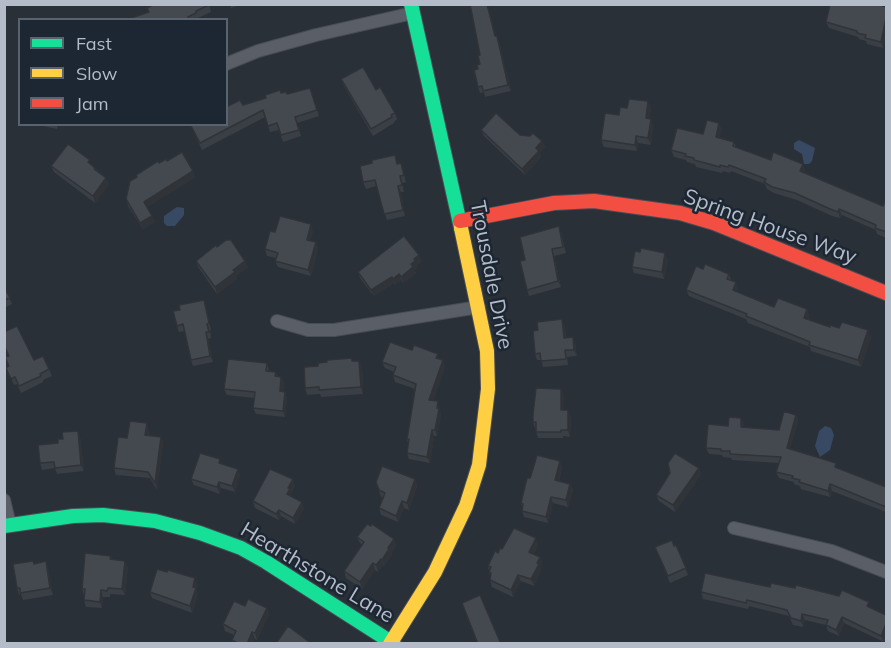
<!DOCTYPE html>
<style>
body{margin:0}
#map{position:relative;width:891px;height:648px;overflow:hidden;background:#2a3038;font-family:Mulish,sans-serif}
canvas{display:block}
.frame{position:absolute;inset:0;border:6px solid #b4bcc9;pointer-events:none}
.legend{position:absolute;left:18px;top:18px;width:210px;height:108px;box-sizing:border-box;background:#1d2633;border:2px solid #59626f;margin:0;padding:8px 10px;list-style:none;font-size:18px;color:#b4bcc9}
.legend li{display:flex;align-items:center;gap:12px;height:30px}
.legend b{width:30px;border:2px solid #59626f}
</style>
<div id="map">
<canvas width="891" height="648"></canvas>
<div class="frame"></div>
<ul class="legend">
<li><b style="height:8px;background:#16e098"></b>Fast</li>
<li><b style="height:8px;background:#ffcf43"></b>Slow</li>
<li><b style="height:8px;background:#f24e42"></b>Jam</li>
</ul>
</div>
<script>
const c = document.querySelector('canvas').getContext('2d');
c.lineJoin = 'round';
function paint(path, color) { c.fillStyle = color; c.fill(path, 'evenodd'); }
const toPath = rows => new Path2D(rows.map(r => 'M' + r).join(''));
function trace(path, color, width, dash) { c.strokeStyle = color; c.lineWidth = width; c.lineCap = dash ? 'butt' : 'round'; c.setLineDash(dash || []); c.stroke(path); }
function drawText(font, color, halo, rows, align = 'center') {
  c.font = font + ' Mulish,sans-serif'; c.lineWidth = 5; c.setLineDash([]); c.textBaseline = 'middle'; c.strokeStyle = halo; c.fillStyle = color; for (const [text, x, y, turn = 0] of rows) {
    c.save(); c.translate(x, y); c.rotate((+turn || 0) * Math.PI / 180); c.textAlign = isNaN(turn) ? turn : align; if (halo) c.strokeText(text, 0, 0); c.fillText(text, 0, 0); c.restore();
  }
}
const water = toPath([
 [799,140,815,148,812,161,809,164,804,164,802,154,794,149,794,143],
 [177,207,184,208,184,215,175,226,167,226,164,223,164,216],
 [825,426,831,428,834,435,830,450,820,457,815,446,819,431]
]);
const street = toPath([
 [226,64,258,51,316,35,413,13],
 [277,321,308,330,334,330,479,307],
 [4,500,10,525],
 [734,528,832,551,886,572]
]);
const fast = toPath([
 [411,4,461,228],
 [4,526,73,516,103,515,155,521,200,533,241,548,266,562,394,644]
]);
const slow = toPath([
 [390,644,435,572,466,506,479,465,488,389,487,351,461,228]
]);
const jam = toPath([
 [460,221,554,203,594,201,680,213,714,223,886,293]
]);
const wall = toPath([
 [209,4,211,12,198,18,199,20,125,20],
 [230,4,243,4,231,8],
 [470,4,488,4,495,36,499,42,511,91,485,97,484,92,480,93,478,87,478,69,480,55],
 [830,4,881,4,881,5,886,7,886,34,883,48,867,44,866,41,859,39,858,37,829,28,826,22],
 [341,79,376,90,395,113,397,119,394,122,394,123,373,136,344,86],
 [310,88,319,116,297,123,301,136,283,142,279,130,270,132,265,117,202,150,190,124,243,105,281,93,287,94],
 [648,101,651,108,649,119,653,125,651,145,638,143,637,151,604,147,601,140,619,115,627,108],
 [34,124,58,124,57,129],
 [722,129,719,138,734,142,736,147,771,160,805,170,804,172,883,206,886,199,886,238,877,234,876,230,842,215,840,218,832,216,797,200,774,193,767,189,765,184,731,171,730,173,723,171,722,173,696,167,695,164,687,162,686,160,674,157,671,150,703,134],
 [481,130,520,135,542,141,545,147,539,153,541,157,525,175,484,136],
 [167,161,196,177,147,207,155,222,143,229,128,206,126,199,159,163],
 [91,164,97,170,106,178,109,184,95,203,54,172,51,166],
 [398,164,403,170,406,182,402,183,404,192,401,192,405,216,387,220,376,186,366,189,363,182],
 [313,231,310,241,316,242,318,249,311,276,278,267,275,261,276,258,267,256,265,249,275,232],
 [561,233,566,253,554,256,561,287,529,296,527,290,525,260],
 [217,247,248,267,236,276,237,279,217,294,198,267,196,261],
 [419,255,421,262,417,265,417,268,414,270,416,273,403,283,401,280,395,285,394,283,374,296,360,278,358,272],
 [668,259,664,279,634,273,632,267],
 [703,269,729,274,731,280,736,282,738,289,737,292,774,307,807,309,809,316,808,320,830,327,871,337,861,367,811,351,810,347,748,323,746,319,689,296,686,290],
 [4,287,12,304,4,308],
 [204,300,211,330,210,330,211,338,208,339,213,362,193,366,191,360,185,331,179,332,177,326,180,310],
 [565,326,566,338,575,343,577,356,567,357,568,365,543,367,541,360,537,360,535,354],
 [4,332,34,360,49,369,52,376,43,380,43,382,21,393,17,384,14,385,6,368,9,366,5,357,9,356,4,346],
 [440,359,445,367,433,401,440,408,440,411,441,415,437,436,434,436,430,463,409,459,407,453,408,444,407,439,415,389,395,382,393,375,394,372,385,368,382,362],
 [353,361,359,361,362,367,363,394,321,397,320,394,307,395,305,388,318,366],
 [267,363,269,371,278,376,281,377,284,383,283,391,285,392,287,398,285,417,256,414,253,408,254,398,227,395,224,389],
 [561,389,564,395,563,410,571,416,570,437,563,436,563,438,538,438,533,422],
 [796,415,798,421,790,449,886,487,886,512,832,491,830,497,801,489,800,486,794,484,794,482,779,478,776,472,779,463,732,460,731,458,723,457,722,455,709,454,706,448,728,426,741,418,744,424,743,427,779,430],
 [149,430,149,435,161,437,163,443,157,490,150,478,116,475,114,468],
 [80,437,84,471,57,474,55,468,42,470,40,463,58,443],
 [560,461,562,467,559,481,570,484,573,490,568,507,553,503,548,523,524,517,522,511,522,507,521,503,530,478],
 [222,464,238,469,240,475,235,492,221,488,220,494,194,485,191,479],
 [699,468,701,474,675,512,659,501,656,495,670,473],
 [293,479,295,486,291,493,291,496,304,508,295,524,281,516,279,520,255,508,253,501],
 [415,479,417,486,409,510,404,508,398,522,381,515,379,508,383,498,381,497,376,482],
 [357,537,394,539,396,546,391,553,392,555,384,566,383,565,378,572,375,570,362,589,346,578,344,571,362,545,360,543],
 [538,545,534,554,540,557,542,563,540,567,541,570,534,586,521,581,513,597,492,587,490,580,490,576,488,566,498,553,502,549],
 [676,545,688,575,670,583,655,547],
 [111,556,112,559,128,567,125,595,110,594,110,597,103,597,102,608,86,607,84,600,84,595,82,589],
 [46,561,48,568,53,595,23,600,21,594,19,595,17,588,34,564],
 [198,585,196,589,198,594,192,613,152,598,150,592],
 [701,592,871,608,886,615,886,636,884,642,844,623,839,636,828,631,826,625,805,620,803,627,793,625,789,616,749,606,748,609,703,599],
 [245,606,269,614,257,640,255,639,252,644,233,644,232,640,234,635,225,631,223,624]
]);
const shadedWall = toPath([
 [487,4,488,4,497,43,495,36],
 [886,18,886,34,883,48,881,42],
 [497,36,499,42,511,91,508,85],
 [648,101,651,108,648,125,646,118],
 [651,119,653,125,651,145,648,138],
 [719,123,722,129,718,144,716,137],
 [636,136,638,143,637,151,635,145],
 [542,141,545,147,539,153,541,157,525,175,522,169,536,148],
 [803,164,805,170,803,177,800,171],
 [193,171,196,177,146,208,144,202],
 [106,178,109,184,95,203,93,196],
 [398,186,401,192,405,216,403,210],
 [839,209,842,215,840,218,838,212],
 [152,216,155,222,143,229,140,223],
 [311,224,313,231,309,246,307,240],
 [316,242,318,249,311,276,308,270],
 [552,249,554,256,561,287,558,281],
 [665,253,668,259,664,279,662,272],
 [419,255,421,262,417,265,417,268,414,270,416,273,403,283,401,277,411,264,414,259],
 [245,261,248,267,236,276,237,279,217,294,215,287,233,270],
 [399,274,401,280,395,285,393,279],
 [392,277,394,283,374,296,371,290],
 [736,282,738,289,735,297,733,290],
 [204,300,206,306,211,330,209,323],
 [807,309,809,316,806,325,804,318],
 [562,319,565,326,566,344,564,338],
 [868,330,871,337,861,367,858,360],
 [206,332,208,339,213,362,210,356],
 [573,337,575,343,577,356,574,350],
 [443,360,445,367,431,406,429,400],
 [359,361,362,367,363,394,361,387],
 [281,377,284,383,282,397,280,391],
 [561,389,564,395,563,416,561,410],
 [285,392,287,398,285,417,283,411],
 [438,401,440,408,440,411,441,415,437,436,435,430],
 [568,410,571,416,570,437,568,430],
 [796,415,798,421,789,455,787,448],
 [741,418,744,424,743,433,741,427],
 [147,423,149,430,148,441,145,435],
 [432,430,434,436,430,463,427,457],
 [78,431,80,437,84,471,81,465],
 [161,437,163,443,157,490,155,483],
 [560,461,562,467,557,487,555,480],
 [699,468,701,474,675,512,673,505],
 [238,469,240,475,235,492,232,486],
 [293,479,295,486,291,493,292,495,289,500,287,494,288,488],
 [415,479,417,486,409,510,407,503],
 [219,482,221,488,220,494,217,487],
 [570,484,573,490,568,507,566,500],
 [830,484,832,491,830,497,828,491],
 [551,497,553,503,548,523,546,517],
 [402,501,404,508,398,522,396,516],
 [302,502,304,508,295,524,293,518],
 [279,510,281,516,279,520,276,514],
 [536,538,538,545,531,559,529,552],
 [394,539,396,546,391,553,392,555,384,566,382,560],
 [540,557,542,563,540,567,541,570,534,586,531,579],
 [381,559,383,565,378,572,376,565],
 [46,561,48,568,53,595,50,588],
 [125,561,128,567,125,595,122,589],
 [373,563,375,570,362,589,360,582],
 [518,575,521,581,513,597,511,590],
 [195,578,198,585,196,589,198,594,192,613,190,606,193,587],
 [101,590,103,597,102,608,100,602],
 [267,608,269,614,257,640,255,633],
 [802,614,805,620,803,627,801,621],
 [842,617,844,623,839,636,836,630],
 [886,624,886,636,884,642,881,636],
 [252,632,255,639,252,644,247,644]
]);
const building = toPath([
 [155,4,209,4,209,5,196,11,196,13,188,17,189,20,125,20,149,12,147,8,155,4],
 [470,4,487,4,495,36,497,36,508,85,483,91,482,86,478,87,474,70,478,69,477,65,480,64,478,56,480,55,470,4],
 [830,4,877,4,886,7,886,18,881,42,865,38,866,35,857,33,857,31,826,22,830,4],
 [363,67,376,90,380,87,395,113,391,115,392,117,371,129,341,79,363,67],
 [310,88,317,110,295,117,299,130,281,135,277,123,268,126,263,110,200,143,190,124,226,124,226,107,240,100,243,105,266,98,265,95,280,90,281,93,286,92,287,94,310,88],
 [629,99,648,101,646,118,651,119,648,138,636,136,635,145,601,140,605,113,619,115,620,107,627,108,629,99],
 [496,113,520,135,530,136,533,133,542,141,536,148,539,151,522,169,481,130,496,113],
 [707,120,719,123,716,137,734,142,733,146,771,160,773,152,803,164,800,171,883,206,886,199,886,232,875,228,876,225,839,209,838,212,830,209,795,193,772,187,764,182,766,179,729,165,728,167,720,165,720,167,694,160,694,158,685,156,686,154,671,150,677,128,703,134,707,120],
 [68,144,90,160,88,162,95,168,94,169,106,178,93,196,51,166,68,144],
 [182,152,193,171,144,202,152,216,140,223,126,199,130,181,137,177,136,175,158,161,159,163,166,159,167,161,182,152],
 [395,155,397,164,401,163,404,175,400,176,402,185,398,186,403,210,384,214,375,180,363,182,360,166,372,163,372,160,395,155],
 [280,216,311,224,307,240,316,242,308,270,275,261,278,253,265,249,270,231,275,232,280,216],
 [559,226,563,247,552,249,558,281,527,290,520,261,525,260,520,237,559,226],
 [404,236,419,255,414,259,415,261,411,264,413,267,401,277,399,274,393,279,392,277,371,290,358,272,404,236],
 [226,240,231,240,245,261,233,270,235,272,215,287,196,261,216,245,217,247,226,240],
 [641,248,665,253,662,272,632,267,635,251,640,252,641,248],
 [705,264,729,274,727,279,736,282,733,290,774,307,778,298,807,309,804,318,830,327,830,325,839,328,842,322,868,330,858,360,809,345,810,342,746,316,747,314,686,290,696,266,703,269,705,264],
 [4,287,10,298,4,300,4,287],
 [204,300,209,323,207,324,209,332,206,332,210,356,191,360,183,324,177,326,173,311,180,310,179,305,204,300],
 [562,319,564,338,573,337,574,350,565,350,566,359,541,361,540,353,535,354,533,331,538,330,537,322,562,319],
 [17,326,34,360,43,356,49,369,40,374,41,376,19,386,15,377,11,379,6,368,9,366,5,357,9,356,4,345,4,332,17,326],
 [390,342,412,350,414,345,438,354,436,358,443,360,429,400,438,401,437,408,439,409,435,430,432,430,427,457,407,453,409,439,407,439,416,384,393,375,396,367,382,362,390,342],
 [352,358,352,361,359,361,361,387,319,390,319,387,305,388,304,367,318,366,318,363,327,362,327,360,352,358],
 [228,359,267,363,266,371,276,372,275,376,281,377,280,391,285,392,283,411,253,408,255,392,224,389,228,359],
 [536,388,561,389,561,410,568,410,568,430,561,430,561,432,536,432,536,422,533,422,533,414,536,388],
 [784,411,796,415,787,448,836,463,835,467,886,487,886,507,830,484,828,491,799,482,800,480,792,478,793,476,776,472,781,457,730,454,730,451,721,451,721,449,706,448,708,424,728,426,729,417,741,418,741,427,779,430,784,411],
 [130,421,147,423,145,435,161,437,155,483,148,472,114,468,118,437,127,438,130,421],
 [78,431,81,465,55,468,54,462,40,463,38,445,58,443,58,439,63,439,62,432,78,431],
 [200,453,220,459,219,463,238,469,232,486,219,482,217,487,191,479,200,453],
 [675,453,699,468,673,505,656,495,670,473,668,463,675,453],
 [537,455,560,461,555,480,570,484,566,500,551,497,546,517,522,511,523,504,521,503,525,486,527,478,530,478,533,469,537,455],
 [382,466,415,479,407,503,402,501,396,516,379,508,385,493,379,490,376,482,382,466],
 [270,469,293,479,288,488,290,489,287,494,302,502,293,518,279,510,276,514,253,501,270,469],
 [367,524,371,526,372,524,394,539,388,548,389,549,382,560,381,559,376,565,373,563,360,582,344,571,364,542,357,537,367,524],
 [514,528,536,538,529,552,540,557,537,563,539,564,531,579,518,575,511,590,490,580,491,573,489,572,491,567,488,566,495,551,498,553,500,548,502,549,514,528],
 [672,540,674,546,676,545,686,568,668,576,655,547,672,540],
 [85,553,111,556,110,559,125,561,122,589,108,588,107,591,101,590,100,602,84,600,85,589,82,589,85,553],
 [33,561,34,564,46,561,50,588,20,593,20,588,17,588,13,564,33,561],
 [157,569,167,572,168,570,195,578,193,587,196,588,190,606,150,592,157,569],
 [705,573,770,587,771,583,795,588,796,585,839,596,842,590,869,602,867,606,886,615,886,624,881,636,842,617,836,630,826,625,828,620,802,614,801,621,791,618,787,610,747,600,746,603,701,592,705,573],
 [480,595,501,644,478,644,462,603,480,595],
 [248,599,267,608,255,633,252,632,247,644,239,644,232,640,236,631,223,624,234,601,245,606,248,599],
 [288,626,312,644,278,644,277,642,288,626]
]);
const streetNames = [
 ["Spring House Way",770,227,20],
 ["Trousdale Drive",491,275,79],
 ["Hearthstone Lane",317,573,31]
];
paint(water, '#384963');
trace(street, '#484c53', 14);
trace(fast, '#484c53', 16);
trace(slow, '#484c53', 16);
trace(jam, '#484c53', 16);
trace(street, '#5a5e66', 12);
trace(fast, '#16e098', 14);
trace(slow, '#ffcf43', 14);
trace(jam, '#f24e42', 14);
paint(wall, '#3a3f45');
paint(shadedWall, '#303338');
paint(building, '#444950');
trace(building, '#303338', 1.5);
drawText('21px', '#b4bcc9', '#1d2633', streetNames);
</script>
